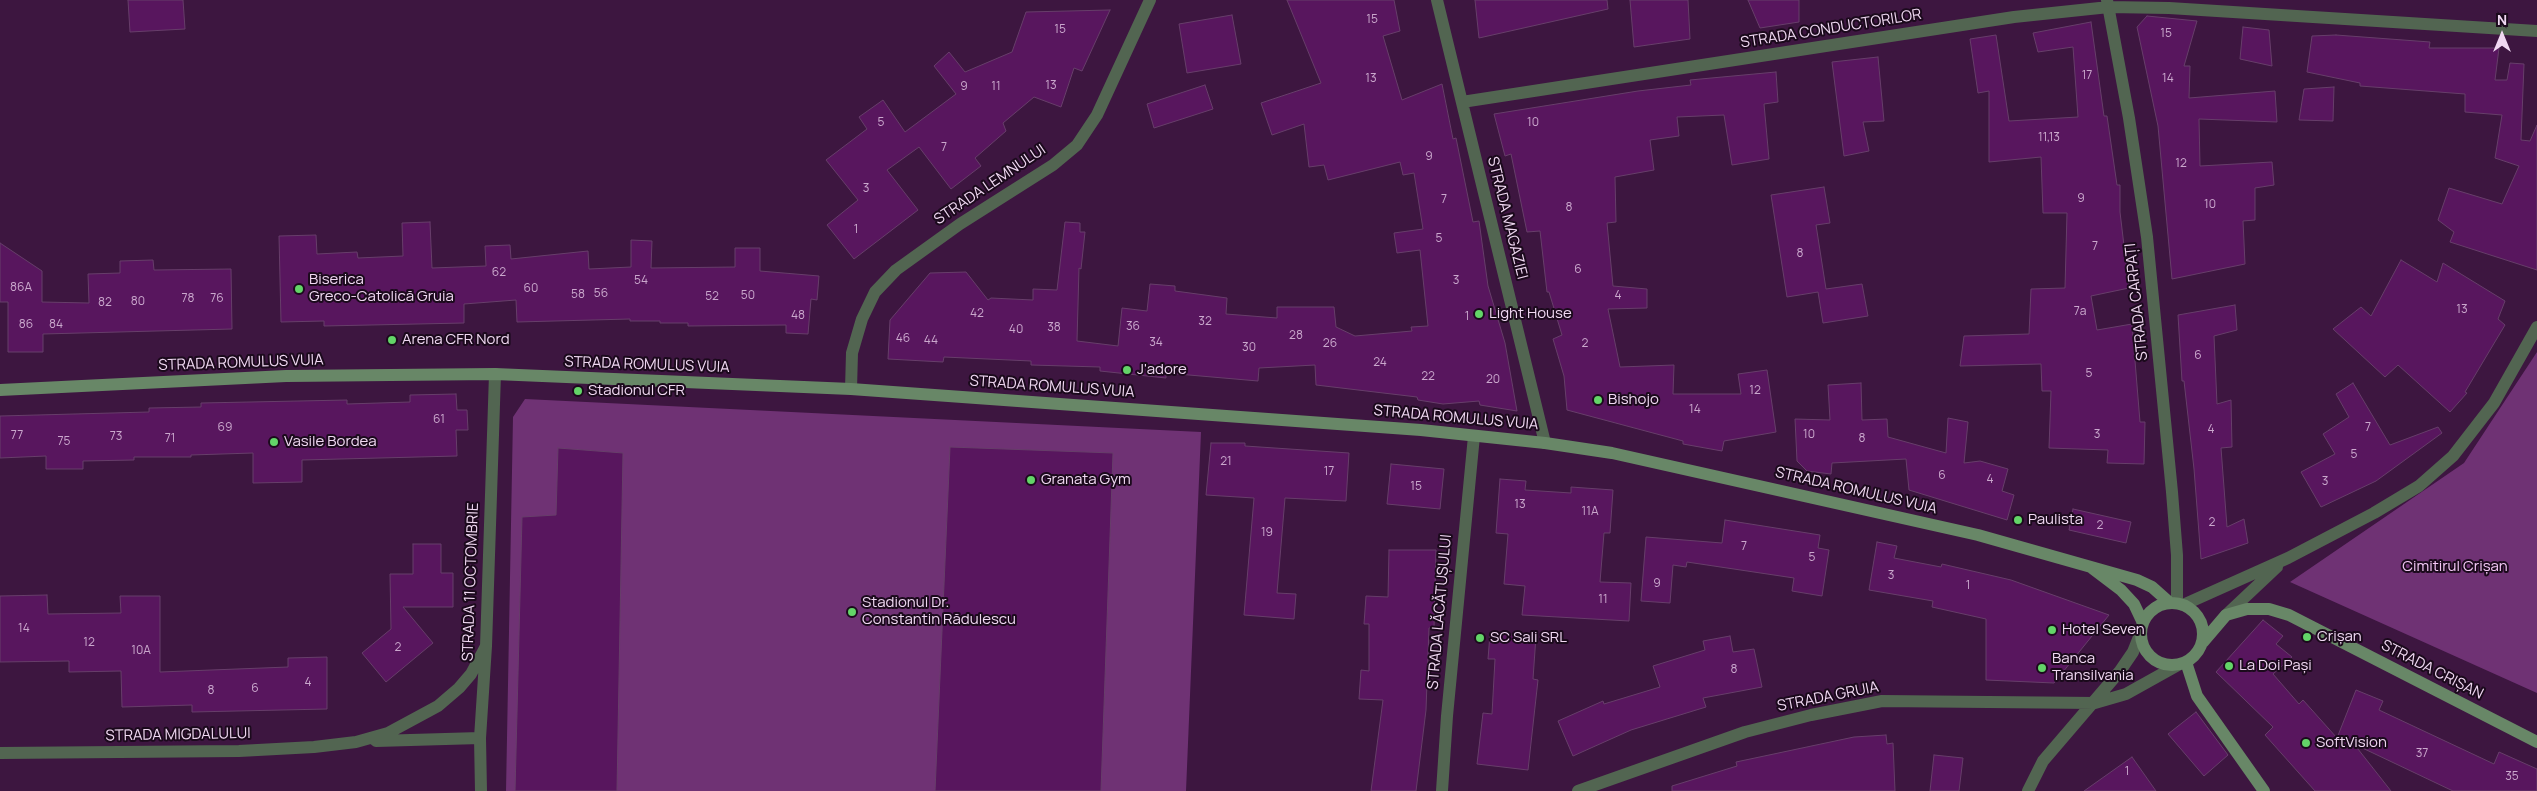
<!DOCTYPE html>
<meta charset="utf-8">
<style>
body{margin:0}
#map{position:relative;width:2537px;height:791px;overflow:hidden;background:#3d1640;font-family:Manrope,sans-serif}
canvas{display:block}
.north{position:absolute;left:2477px;top:10px;width:50px;height:50px;-webkit-text-stroke:4px #1b0a1c;paint-order:stroke;rotate:0deg;font-size:14px;font-weight:700;line-height:20px;text-align:center;color:#f0d8f2}
.north::after{content:'';display:block;margin:auto;width:18px;height:22px;background:#f0d8f2;clip-path:polygon(50% 0,100% 100%,50% 72%,0 100%)}
</style>
<div id="map">
<canvas width="2537" height="791"></canvas>
<div class="north">N</div>
</div>
<script>
const c = document.querySelector('canvas').getContext('2d');
c.lineJoin = 'round';
function paint(path, color) { c.fillStyle = color; c.fill(path, 'evenodd'); }
const toPath = rows => new Path2D(rows.map(r => 'M' + r).join(''));
function trace(path, color, width, dash) { c.strokeStyle = color; c.lineWidth = width; c.lineCap = dash ? 'butt' : 'round'; c.setLineDash(dash || []); c.stroke(path); }
function drawText(font, color, halo, rows, align = 'center') {
  c.font = font + ' Manrope,sans-serif'; c.lineWidth = 4; c.setLineDash([]); c.textBaseline = 'middle'; c.strokeStyle = halo; c.fillStyle = color; for (const [text, x, y, turn = 0] of rows) {
    c.save(); c.translate(x, y); c.rotate((+turn || 0) * Math.PI / 180); c.textAlign = isNaN(turn) ? turn : align; if (halo) c.strokeText(text, 0, 0); c.fillText(text, 0, 0); c.restore();
  }
}
const green = toPath([
 [2537,352,2537,693,2290,582,2464,463],
 [525,399,1201,432,1186,791,506,791,513,417]
]);
const building = toPath([
 [128,0,183,0,185,29,130,32,128,0],
 [1287,0,1394,0,1400,31,1383,36,1402,100,1442,84,1453,139,1456,138,1473,222,1479,221,1488,286,1505,343,1517,411,1480,405,1479,401,1443,404,1418,400,1417,397,1316,385,1315,365,1259,368,1258,381,1166,373,1166,378,1100,371,1100,367,1031,365,1031,361,944,357,943,362,888,359,890,320,930,273,966,272,988,300,991,298,1033,300,1033,289,1057,290,1065,222,1080,223,1080,232,1085,232,1081,269,1079,268,1077,341,1118,346,1122,308,1147,311,1150,284,1175,286,1175,291,1227,298,1226,314,1277,318,1277,307,1334,307,1336,327,1355,336,1412,331,1411,327,1428,326,1420,250,1397,253,1394,233,1423,229,1414,173,1403,175,1400,162,1328,180,1324,165,1309,167,1304,124,1272,135,1261,103,1321,83,1287,0],
 [1475,0,1607,0,1608,9,1479,38,1475,0],
 [1630,0,1688,0,1690,39,1634,47,1630,0],
 [1748,0,1799,0,1799,22,1760,28,1748,0],
 [1110,10,1082,71,1074,68,1061,107,1034,97,1003,123,1006,131,975,158,981,166,951,189,919,147,887,170,918,210,854,259,827,225,858,200,826,160,867,129,859,117,883,100,905,132,956,94,934,66,949,52,965,72,1012,52,1026,12,1110,10],
 [1232,15,1241,64,1187,73,1179,24,1232,15],
 [2147,16,2197,21,2184,66,2190,66,2189,98,2275,91,2277,122,2199,119,2200,166,2272,162,2274,185,2255,188,2255,220,2243,221,2245,264,2172,279,2158,126,2137,27,2147,16],
 [2091,22,2104,116,2107,116,2117,185,2120,185,2120,212,2129,288,2091,296,2097,330,2132,324,2140,422,2145,422,2144,464,2107,463,2108,450,2049,448,2051,391,2042,391,2041,364,1960,366,1964,336,2029,334,2031,289,2065,288,2067,213,2043,213,2041,157,1989,162,1989,91,1978,93,1970,39,1996,35,2009,121,2078,117,2073,47,2038,52,2033,33,2091,22],
 [2243,27,2269,30,2272,66,2240,59,2243,27],
 [2336,35,2430,42,2429,48,2499,48,2495,80,2507,80,2510,63,2524,64,2521,140,2530,141,2537,125,2537,270,2450,242,2454,232,2438,220,2449,188,2502,204,2519,166,2495,158,2502,115,2465,112,2465,94,2360,86,2360,83,2307,72,2312,36,2336,35],
 [1878,57,1884,121,1863,122,1869,151,1844,156,1832,62,1878,57],
 [1776,72,1778,102,1764,104,1769,159,1732,165,1724,115,1677,117,1679,136,1650,140,1654,170,1615,177,1616,222,1607,223,1613,286,1647,289,1647,308,1608,309,1620,367,1674,365,1673,394,1741,394,1738,374,1767,370,1776,432,1724,441,1722,451,1683,444,1683,441,1567,410,1564,376,1553,339,1562,335,1549,292,1547,292,1540,231,1527,232,1511,154,1505,156,1494,114,1638,91,1691,85,1690,80,1776,72],
 [1205,85,1213,109,1154,128,1147,104,1205,85],
 [2334,87,2333,121,2299,120,2304,89,2334,87],
 [1824,187,1830,223,1816,225,1826,289,1862,284,1868,316,1823,323,1818,292,1787,297,1771,195,1824,187],
 [430,222,432,268,486,266,485,246,510,245,511,259,588,251,589,269,631,267,631,240,652,241,651,268,735,267,735,248,760,248,760,271,819,276,817,300,811,299,808,334,786,333,786,325,688,326,688,323,660,323,660,321,630,321,630,319,517,322,516,300,464,304,464,323,324,326,324,321,281,322,279,236,316,235,317,254,357,252,358,258,403,256,402,223,430,222],
 [0,243,42,271,42,302,89,303,88,274,120,273,120,261,153,260,154,270,231,269,232,329,43,334,43,352,8,352,8,302,0,302,0,243],
 [2401,260,2437,282,2443,263,2505,301,2498,319,2505,325,2465,392,2467,393,2450,412,2398,365,2385,377,2333,329,2361,307,2371,316,2401,260],
 [2235,305,2237,330,2214,336,2217,404,2231,400,2232,447,2221,448,2227,527,2244,519,2248,543,2201,559,2194,469,2184,381,2182,381,2178,315,2235,305],
 [1861,383,1862,420,1887,419,1888,437,1946,453,1948,418,1968,422,1964,463,1980,461,2008,469,2002,491,2014,495,2007,520,1909,490,1906,459,1832,463,1831,474,1807,471,1797,461,1795,419,1830,420,1828,385,1861,383],
 [2353,383,2390,445,2438,427,2442,433,2376,481,2321,507,2301,472,2335,454,2323,434,2349,417,2336,394,2353,383],
 [456,394,457,410,467,410,468,430,456,430,457,456,302,460,302,482,253,483,253,453,191,455,191,457,134,457,134,460,83,461,83,469,46,469,46,456,0,458,0,416,149,412,149,408,201,407,201,403,347,400,347,404,410,402,410,395,456,394],
 [1211,443,1245,443,1245,446,1349,453,1346,501,1285,498,1277,593,1296,594,1294,619,1244,615,1254,498,1206,495,1211,443],
 [950,447,1113,453,1101,791,935,791,950,447],
 [558,448,623,453,617,791,515,791,522,517,556,515,558,448],
 [1391,464,1444,469,1440,509,1387,504,1391,464],
 [1500,479,1526,481,1525,490,1571,493,1571,487,1613,490,1610,533,1604,533,1600,582,1631,583,1629,621,1522,615,1525,586,1504,584,1508,534,1496,533,1500,479],
 [2073,509,2131,522,2126,543,2069,530,2073,509],
 [1725,520,1820,535,1818,548,1829,550,1822,596,1792,591,1794,578,1687,562,1686,567,1673,565,1670,603,1641,601,1646,537,1722,543,1725,520],
 [1877,542,1897,546,1894,558,1941,567,1942,564,2011,580,2109,615,2054,683,1986,680,1986,619,1932,607,1933,601,1869,590,1877,542],
 [413,544,441,544,441,573,453,573,453,607,403,607,433,643,386,682,362,653,391,629,390,574,413,574,413,544],
 [1389,550,1436,550,1434,628,1429,628,1426,710,1416,791,1371,791,1383,700,1359,699,1361,670,1369,671,1369,624,1364,624,1366,596,1388,597,1389,550],
 [47,595,48,614,121,613,120,596,160,596,160,672,288,667,288,658,327,657,327,709,192,712,192,705,122,707,121,671,69,672,69,661,0,662,0,596,47,595],
 [2263,620,2283,636,2276,644,2292,657,2273,674,2299,704,2303,700,2337,738,2356,690,2383,701,2379,710,2494,764,2499,752,2537,769,2537,791,2453,791,2354,744,2391,791,2315,791,2265,735,2273,727,2216,672,2263,620],
 [1490,634,1536,636,1533,679,1538,680,1528,770,1477,764,1483,713,1492,714,1495,659,1488,659,1490,634],
 [1730,636,1733,652,1754,649,1762,687,1703,698,1706,707,1631,730,1573,756,1558,721,1603,701,1604,704,1660,687,1653,666,1705,650,1703,641,1730,636],
 [2196,712,2228,755,2204,776,2168,734,2196,712],
 [1886,735,1887,744,1893,743,1895,791,1672,791,1672,786,1737,766,1736,762,1854,737,1886,735],
 [1934,755,1963,758,1959,791,1930,791,1934,755],
 [2132,757,2156,791,2084,791,2132,757]
]);
const street = toPath([
 [1437,0,1545,443],
 [2107,0,2129,118,2147,237,2172,492,2177,555,2177,603],
 [1462,102,2014,17,2109,7,2169,8,2537,31],
 [851,389,852,353,862,319,875,292,896,270,960,224,1053,165,1077,145,1097,115,1150,0],
 [2183,605,2288,558,2374,513,2419,486,2453,456,2494,403,2537,327],
 [2226,615,2277,567],
 [376,741,480,738],
 [0,753,239,751,314,747,356,742,388,733,438,706,459,688,471,674,486,646],
 [481,791,480,738,486,646,495,374],
 [1442,791,1447,716,1474,436],
 [1578,791,1745,732,1811,715,1882,701,2095,703,2126,694,2178,665],
 [2028,791,2043,761,2120,671,2133,652,2141,632]
]);
const secondary = toPath([
 [0,390,286,376,495,374,851,389,1421,430,1545,443,1612,453,1978,535,2137,580,2152,587,2170,603],
 [2092,568,2121,590,2134,604,2143,623],
 '2141 634a31 31 0 1 1 62 0a31 31 0 1 1-62 0Z',
 [2203,642,2226,615,2247,609,2269,609,2289,615,2537,742],
 [2186,662,2197,696,2264,791]
]);
const markers = [
 [299,289,5,"#63d468"],
 [1479,314,5,"#63d468"],
 [392,340,5,"#63d468"],
 [1127,370,5,"#63d468"],
 [578,391,5,"#63d468"],
 [1598,400,5,"#63d468"],
 [274,442,5,"#63d468"],
 [1031,480,5,"#63d468"],
 [2018,520,5,"#63d468"],
 [852,612,5,"#63d468"],
 [2052,630,5,"#63d468"],
 [2307,637,5,"#63d468"],
 [1480,638,5,"#63d468"],
 [2229,666,5,"#63d468"],
 [2042,668,5,"#63d468"],
 [2306,743,5,"#63d468"]
];
const numberNames = [
 ["15",1372,20],
 ["15",1060,30],
 ["15",2166,34],
 ["17",2087,76],
 ["13",1371,79],
 ["14",2168,79],
 ["13",1051,86],
 ["9",964,87],
 ["11",996,87],
 ["5",881,123],
 ["10",1533,123],
 ["11,13",2049,138],
 ["7",944,148],
 ["9",1429,157],
 ["12",2181,164],
 ["3",866,189],
 ["9",2081,199],
 ["7",1444,200],
 ["10",2210,205],
 ["8",1569,208],
 ["1",856,230],
 ["5",1439,239],
 ["7",2095,247],
 ["8",1800,254],
 ["6",1578,270],
 ["62",499,273],
 ["54",641,281],
 ["3",1456,281],
 ["86A",21,288],
 ["60",531,289],
 ["56",601,294],
 ["58",578,295],
 ["50",748,296],
 ["4",1618,296],
 ["52",712,297],
 ["78",188,299],
 ["76",217,299],
 ["80",138,302],
 ["82",105,303],
 ["13",2462,310],
 ["7a",2080,312],
 ["42",977,314],
 ["48",798,316],
 ["1",1467,317],
 ["32",1205,322],
 ["86",26,325],
 ["84",56,325],
 ["36",1133,327],
 ["38",1054,328],
 ["40",1016,330],
 ["28",1296,336],
 ["46",903,339],
 ["44",931,341],
 ["34",1156,343],
 ["26",1330,344],
 ["2",1585,344],
 ["30",1249,348],
 ["6",2198,356],
 ["24",1380,363],
 ["5",2089,374],
 ["22",1428,377],
 ["20",1493,380],
 ["12",1755,391],
 ["14",1695,410],
 ["61",439,420],
 ["69",225,428],
 ["7",2368,428],
 ["4",2211,430],
 ["10",1809,435],
 ["3",2097,435],
 ["77",17,436],
 ["73",116,437],
 ["71",170,439],
 ["8",1862,439],
 ["75",64,442],
 ["5",2354,455],
 ["21",1226,462],
 ["17",1329,472],
 ["6",1942,476],
 ["4",1990,480],
 ["3",2325,482],
 ["15",1416,487],
 ["13",1520,505],
 ["11A",1590,512],
 ["2",2212,523],
 ["2",2100,526],
 ["19",1267,533],
 ["7",1744,547],
 ["5",1812,558],
 ["3",1891,576],
 ["9",1657,584],
 ["1",1968,586],
 ["11",1603,600],
 ["14",24,629],
 ["12",89,643],
 ["2",398,648],
 ["10A",141,651],
 ["8",1734,670],
 ["4",308,683],
 ["6",255,689],
 ["8",211,691],
 ["37",2422,754],
 ["1",2127,772],
 ["35",2512,777]
];
const streetNames = [
 ["STRADA CONDUCTORILOR",1831,29,-9],
 ["STRADA LEMNULUI",990,185,-34],
 ["STRADA MAGAZIEI",1507,218,76],
 ["STRADA CARPAȚI",2137,302,-96],
 ["STRADA ROMULUS VUIA",241,363,-2],
 ["STRADA ROMULUS VUIA",647,365,2],
 ["STRADA ROMULUS VUIA",1052,387,4],
 ["STRADA ROMULUS VUIA",1456,418,5],
 ["STRADA ROMULUS VUIA",1856,491,13],
 ["STRADA 11 OCTOMBRIE",471,582,-88],
 ["STRADA LĂCĂTUȘULUI",1440,612,-85],
 ["STRADA CRIȘAN",2432,670,27],
 ["STRADA GRUIA",1828,697,-11],
 ["STRADA MIGDALULUI",178,735,-1]
];
const poiNames = [
 ["Biserica",309,280],
 ["Greco-Catolică Gruia",309,297],
 ["Light House",1489,314],
 ["Arena CFR Nord",402,340],
 ["J'adore",1137,370],
 ["Stadionul CFR",588,391],
 ["Bishojo",1608,400],
 ["Vasile Bordea",284,442],
 ["Granata Gym",1041,480],
 ["Paulista",2028,520],
 ["Stadionul Dr.",862,603],
 ["Constantin Rădulescu",862,620],
 ["Hotel Seven",2062,630],
 ["Crișan",2317,637],
 ["SC Sali SRL",1490,638],
 ["Banca",2052,659],
 ["Transilvania",2052,676],
 ["La Doi Pași",2239,666],
 ["SoftVision",2316,743]
];
const parkNames = [
 ["Cimitirul Crișan",2455,567]
];
paint(green, '#6f3274');
paint(building, '#58165e');
trace(building, '#673e6a', 1);
trace(street, '#526551', 12);
trace(secondary, '#688767', 12);
for (const [x, y, r, color] of markers) { const dot = new Path2D(); dot.arc(x, y, r, 0, 2 * Math.PI); c.fillStyle = color; c.fill(dot); trace(dot, '#1b0a1c', 2); }
drawText('12px', '#caa8cd', null, numberNames);
drawText('15px', '#f0d8f2', '#1b0a1c', streetNames);
drawText('15px', '#f0d8f2', '#1b0a1c', poiNames, 'left');
drawText('15px', '#f5c9f7', '#1b0a1c', parkNames);
</script>
